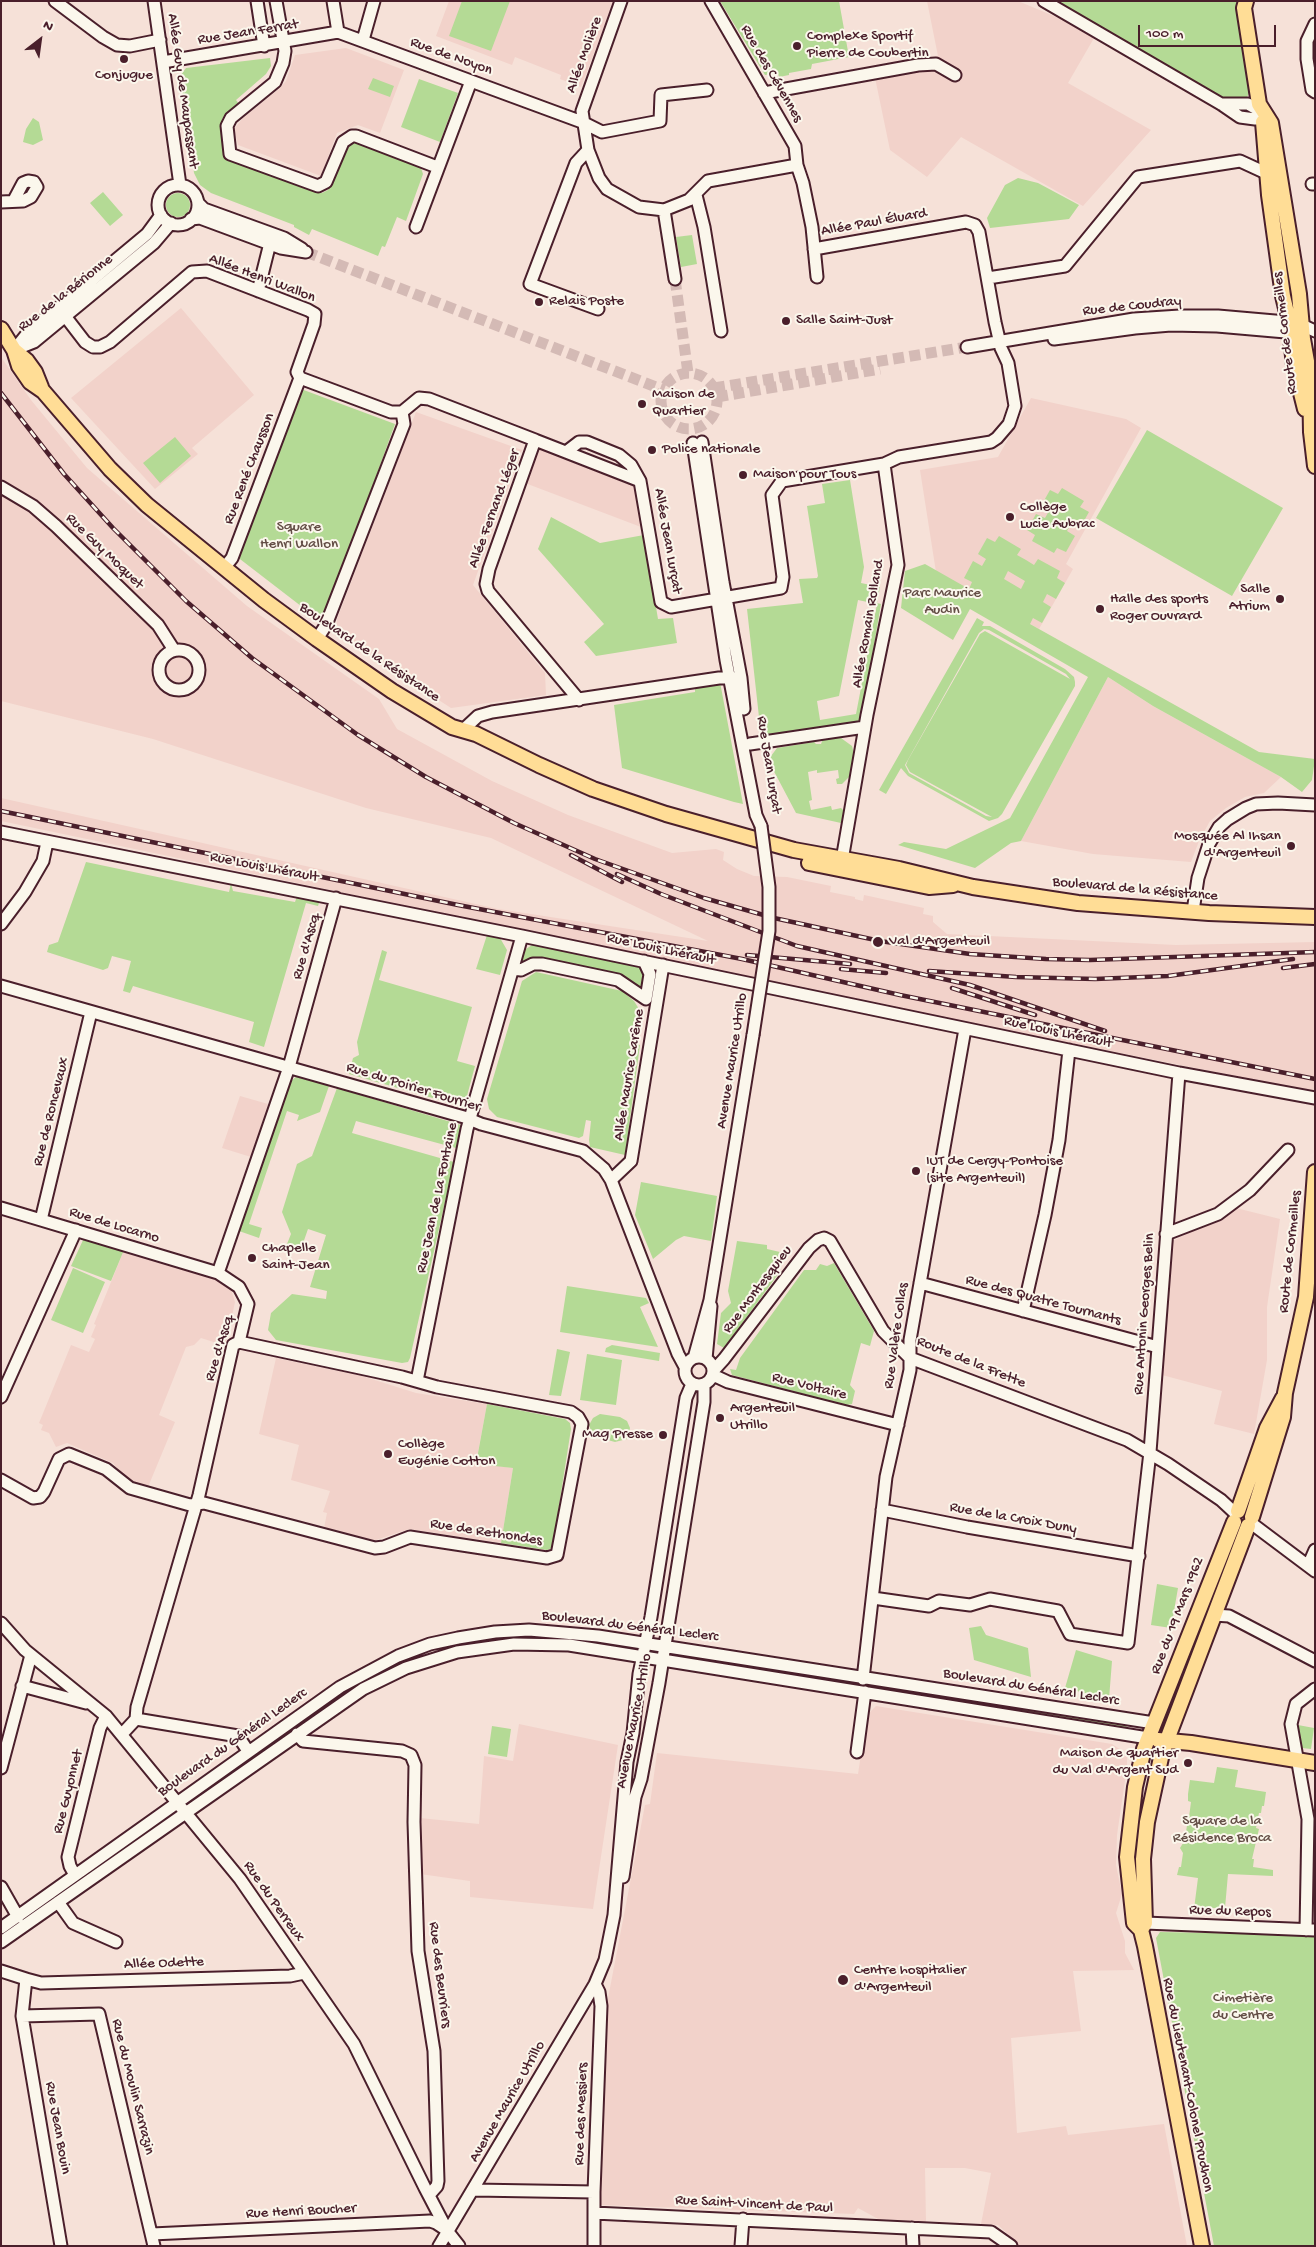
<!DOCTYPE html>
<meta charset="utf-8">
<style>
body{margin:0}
#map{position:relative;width:1316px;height:2247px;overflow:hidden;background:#f6e1d8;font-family:"Gochi Hand",sans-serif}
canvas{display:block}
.frame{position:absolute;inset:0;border:2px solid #4a1f2b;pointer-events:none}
.north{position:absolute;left:15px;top:15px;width:50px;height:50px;-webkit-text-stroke:4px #fbf7ec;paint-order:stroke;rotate:30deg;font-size:14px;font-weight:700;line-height:20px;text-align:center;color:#4a1f2b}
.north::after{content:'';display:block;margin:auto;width:18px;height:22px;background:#4a1f2b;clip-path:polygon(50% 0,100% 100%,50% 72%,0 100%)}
.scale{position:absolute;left:1138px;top:25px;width:138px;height:22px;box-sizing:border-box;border:2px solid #4a1f2b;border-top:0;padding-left:6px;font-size:15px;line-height:18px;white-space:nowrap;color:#4a1f2b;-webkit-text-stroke:4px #fbf7ec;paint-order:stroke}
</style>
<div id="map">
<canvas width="1316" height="2247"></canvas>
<div class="frame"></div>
<div class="north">N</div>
<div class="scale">100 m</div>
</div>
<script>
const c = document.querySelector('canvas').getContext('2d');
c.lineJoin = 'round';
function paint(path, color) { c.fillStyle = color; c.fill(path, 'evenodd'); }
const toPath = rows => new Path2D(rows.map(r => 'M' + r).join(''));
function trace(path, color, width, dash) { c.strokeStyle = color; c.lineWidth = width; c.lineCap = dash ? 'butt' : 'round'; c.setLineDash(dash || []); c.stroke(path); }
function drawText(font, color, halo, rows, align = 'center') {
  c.font = font + ' "Gochi Hand",sans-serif'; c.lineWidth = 4; c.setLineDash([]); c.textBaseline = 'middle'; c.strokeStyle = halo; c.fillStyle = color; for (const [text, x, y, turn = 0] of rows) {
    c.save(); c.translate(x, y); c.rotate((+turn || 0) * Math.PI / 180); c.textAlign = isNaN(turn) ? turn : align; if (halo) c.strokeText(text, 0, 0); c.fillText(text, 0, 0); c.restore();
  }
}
const built = toPath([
 [449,1,614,1,581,87,560,79,561,75,515,57,512,65,436,36],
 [927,1,1018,1,1061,19,1094,38,1068,83,1151,130,1083,206,961,137,927,177,890,150,873,68,938,56],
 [346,48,404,70,380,133,358,125,337,133,321,176,238,145,234,129,243,118,280,88,286,81,295,55],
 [181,308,254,395,192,448,198,454,155,489,71,398],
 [1,357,31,400,87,468,247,606,379,699,397,729,492,781,568,815,672,853,716,849,724,852,723,860,737,869,754,876,787,877,831,886,830,892,855,897,855,899,863,901,864,895,924,908,923,914,933,916,933,922,947,934,1176,945,1315,942,1315,1092,860,1001,1,821,1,798,498,909,708,941,491,838,366,808,153,739,1,701],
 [1031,398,1126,419,1141,428,1066,564,1073,569,1039,629,936,572,920,470,998,457],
 [416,412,522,450,473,585,545,673,546,695,451,708,337,634,337,619],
 [544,448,634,482,641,527,525,483,537,451],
 [1108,677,1153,706,1281,777,1264,793,1245,797,1226,808,1210,821,1199,841,1191,862,1093,854,1021,841],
 [240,1096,268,1104,251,1157,222,1148],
 [1236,1208,1280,1219,1267,1307,1267,1360,1254,1434,1214,1424,1222,1391,1162,1375,1173,1241],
 [124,1250,220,1279,231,1289,235,1302,226,1344,223,1345,201,1338,194,1345,186,1347,159,1415,175,1422,148,1487,128,1482,113,1463,67,1443,56,1447,49,1433,41,1430,43,1425,39,1423,71,1345,89,1352,95,1339,91,1337,96,1325,94,1324],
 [276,1358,362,1376,416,1393,487,1404,476,1463,513,1468,501,1543,409,1529,373,1541,324,1528,327,1513,323,1512,330,1491,291,1480,299,1445,259,1434],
 [876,1706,1112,1744,1124,1752,1127,1757,1127,1767,1117,1835,1116,1865,1122,1894,1116,1913,1125,1941,1125,1953,1134,1970,1073,1971,1081,2031,1011,2038,1017,2133,1066,2126,1068,2135,1164,2124,1187,2246,1016,2246,1014,2240,998,2225,981,2224,991,2173,965,2168,925,2168,926,2222,880,2220,858,2208,854,2214,600,2205,605,2014,645,1805,650,1804,657,1753,858,1774,867,1715],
 [519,1724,618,1745,593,1909,470,1897,470,1881,420,1874,420,1818,479,1824,484,1756,513,1761]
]);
const green = toPath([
 [462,1,510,1,491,51,449,36],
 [720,1,839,1,849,57,812,64,811,69,789,73,789,75,779,77,778,73,765,75],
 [1057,1,1237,1,1251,90,1247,97,1242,100,1227,101],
 [270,58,271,66,266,74,236,100,239,104,222,119,228,158,322,193,328,190,346,147,350,143,357,143,421,168,423,174,406,221,397,217,385,247,382,246,378,256,312,229,309,235,294,227,294,225,211,193,200,185,194,173,180,76,186,68],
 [373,78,394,86,390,97,368,89],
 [419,79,458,93,440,142,401,127],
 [33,118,39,122,43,140,33,145,23,142,26,129],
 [1018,178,1038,183,1079,205,1069,219,990,228,987,218,1005,185],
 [103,192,123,215,110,226,90,203],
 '166 205a12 12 0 1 1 24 0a12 12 0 1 1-24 0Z',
 [692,235,697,264,681,267,676,237],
 [301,389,395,424,323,623,236,556],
 [1147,430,1283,508,1232,596,1096,518],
 [175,437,191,456,160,483,143,463],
 [850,480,864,567,861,583,880,587,877,603,881,604,861,722,761,735,747,609,803,603,799,579,817,578,818,576,807,506,825,503,822,484],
 [858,600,877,604,856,714,820,720,817,701,839,696],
 [1062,488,1084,501,1080,507,1089,512,1080,528,1071,524,1067,531,1075,536,1066,552,1057,548,1054,553,1032,541,1035,535,1027,530,1036,514,1045,518,1049,511,1041,506,1050,490,1058,494],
 [551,517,600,543,644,535,658,619,673,618,677,643,596,656,584,642,604,624,538,549],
 [999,536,1021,549,1017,555,1026,560,1034,565,1038,559,1060,571,1057,578,1065,583,1056,599,1047,594,1043,602,1051,607,1042,623,1033,618,1030,624,1259,752,1315,759,1312,780,1302,792,1281,777,1153,706,1108,677,1021,841,1011,843,975,868,898,845,904,842,946,849,1010,818,1088,677,970,609,953,640,901,608,905,571,925,564,969,589,972,582,964,578,973,561,982,566,986,559,978,554,987,538,995,542],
 [1008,571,1025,581,1021,589,1004,579],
 [977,618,984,622,982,626,990,626,1065,669,1074,677,1075,682,1075,686,1002,814,998,818,989,821,908,776,901,768,886,794,879,790],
 [984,629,989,630,1066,674,1070,679,985,631,980,634,908,760,906,765,910,772,992,817,986,816,909,773,905,765,979,633],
 [720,682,743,804,734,802,622,768,614,705,695,692,695,686],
 [841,738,852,746,854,754,850,776,842,784,837,784,836,779,839,778,838,770,817,773,817,770,808,772,812,800,809,801,811,810,831,806,832,810,841,808,844,811,841,823,796,813,768,760,777,748,814,742,816,744,821,744,823,739],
 [86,862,229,892,231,883,233,891,295,902,297,896,320,900,318,906,306,903,264,1047,249,1042,254,1022,133,986,130,993,123,991,131,961,112,956,108,968,103,970,47,952,49,945,58,942],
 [487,935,500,938,507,950,500,975,476,969],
 [535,943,646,967,644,988,640,991,621,979,519,966,523,951],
 [382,950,387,952,379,980,472,1007,457,1061,475,1066,464,1107,349,1074,353,1058,359,1055,357,1042],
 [536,972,622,991,634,1001,639,1009,635,1044,640,1045,625,1155,590,1147,589,1140,591,1121,586,1120,583,1136,579,1138,497,1117,489,1109,487,1099,522,981],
 [297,1076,329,1086,320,1112,297,1121,299,1115,287,1111,249,1224,262,1228,259,1238,239,1231,290,1082],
 [337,1088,461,1125,456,1148,356,1121,352,1133,454,1162,410,1358,408,1362,402,1363,276,1340,268,1330,271,1313,292,1294,326,1299,327,1291,310,1287,326,1235,308,1229,301,1249,287,1244,291,1234,282,1212,297,1164,312,1156],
 [641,1182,717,1196,711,1241,684,1236,676,1240,653,1259,635,1215],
 [84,1238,124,1250,111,1281,71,1266],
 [737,1241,767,1245,767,1249,780,1252,778,1263,779,1273,724,1348,717,1344,721,1313,731,1303,728,1291],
 [834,1263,874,1331,870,1346,861,1343,850,1385,855,1391,852,1404,846,1405,732,1375,730,1369,736,1370,740,1358,804,1270,816,1270,820,1264,827,1266],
 [73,1268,105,1282,83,1333,51,1320],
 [567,1286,646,1298,649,1303,640,1307,658,1347,560,1332],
 [612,1345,660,1353,659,1361,605,1352,606,1348],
 [557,1349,570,1352,561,1396,549,1395],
 [587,1354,622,1360,616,1405,580,1400],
 [487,1404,565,1419,570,1423,571,1429,553,1544,552,1548,547,1550,501,1543,513,1468,476,1464],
 [600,1414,620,1417,627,1421,630,1428,627,1439,615,1442,593,1436,589,1425,593,1418],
 [1157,1584,1178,1588,1171,1628,1151,1625],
 [981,1626,986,1635,1028,1648,1031,1677,974,1660,969,1628],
 [1076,1650,1112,1661,1109,1699,1065,1688],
 [690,1654,1127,1723,1126,1730,689,1662],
 [1298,1725,1314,1728,1311,1749,1302,1748],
 [492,1726,511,1729,507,1757,488,1754],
 [1217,1767,1238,1770,1235,1787,1266,1792,1264,1806,1262,1806,1261,1813,1259,1813,1256,1828,1259,1829,1252,1859,1254,1859,1253,1867,1273,1870,1273,1876,1228,1874,1225,1908,1209,1908,1209,1910,1194,1909,1198,1878,1177,1875,1179,1867,1181,1867,1183,1853,1180,1848,1185,1840,1187,1825,1185,1825,1186,1817,1189,1817,1191,1802,1188,1801,1188,1794,1190,1780,1214,1783],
 [1160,1932,1315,1935,1315,2246,1214,2246,1156,1938]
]);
const minorTunnel = toPath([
 [306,252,664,390],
 [675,279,688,373],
 '661 401a28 28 0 1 1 56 0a28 28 0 1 1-56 0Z',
 [714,388,967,347],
 [717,397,880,369]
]);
const minor = toPath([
 [55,1,103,37,117,45,130,46,160,40],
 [154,1,180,185],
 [257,1,264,46],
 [276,1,285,51,283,63,275,82,231,118,227,126,230,154,318,186,326,182,343,142,352,136,356,136,437,167],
 [333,1,338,32],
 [621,1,582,111,588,150,599,178,607,189,639,207,664,210,689,200,708,181,797,165],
 [711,1,795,146,797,165,803,183,812,227,817,277],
 [1044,1,1221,104,1240,117,1255,119,1265,114,1248,104,1221,104],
 [1315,24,1307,41,1307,59,1312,90,1315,92],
 [338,32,582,122,602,132,660,121,661,95,707,90],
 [363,40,374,1],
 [163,62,338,32],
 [764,93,918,65,936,64,955,75],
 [588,150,576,163,530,284,598,309],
 [1312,184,1315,184],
 '158 205a20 20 0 1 1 40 0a20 20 0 1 1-40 0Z',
 [696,195,704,227,721,331],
 [1,202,23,201,31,197,37,187,34,182,28,181,23,183,14,200],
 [198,203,204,209,284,238,302,249],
 [664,210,675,279],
 [191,219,200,218,281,248,306,252],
 [416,227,471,81],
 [988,278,1065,266,1138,177,1240,161,1266,173],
 [258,291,271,239],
 [65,316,85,342,93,347,100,347,110,342,192,272,207,271,308,310,315,314,314,324,297,372,300,378,391,412,402,412],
 [1054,339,1135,328,1171,325,1217,326,1297,333],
 [967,347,1134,319,1180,316,1218,316,1275,321,1302,325,1315,331],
 [15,349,27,334,147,234,161,215],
 [14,350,34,342,154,243,171,223],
 [402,412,419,398,429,399,535,440,489,569,486,584,488,591,579,700],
 [535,440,640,481,661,602,671,607,781,588,783,577,772,495,782,481,884,464,899,457,991,442,997,438,1009,424,1015,406,1008,363,1001,348,995,322,979,232,975,225,966,222,814,249],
 [702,442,723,582,741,678,744,709],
 [693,443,726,660,756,815,761,826],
 [566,452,579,442,587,442,619,455,631,465,640,481],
 [1,487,33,506,56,526,158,625,174,650],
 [224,568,232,558,300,378],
 [317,639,326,625,404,424,402,412],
 '159 670a20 20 0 1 1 40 0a20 20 0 1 1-40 0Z',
 [463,730,478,716,492,712,719,678,738,678],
 [750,744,865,727],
 [1,832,522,936,1179,1073,1315,1098],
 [842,860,867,715,898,565,884,464],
 [1193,911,1198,878,1209,844,1219,827,1228,819,1246,808,1256,804,1278,803,1315,805],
 [1,924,25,892,43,861,47,842],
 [513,969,521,970,533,964,542,964,618,980,646,999,650,974,644,961],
 [1,986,464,1117,481,1124,583,1151,604,1169,611,1180,678,1354,685,1367],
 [611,1180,631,1161,663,965],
 [1,1208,218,1273,239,1287,248,1304,239,1342,233,1345,199,1495,137,1707,136,1719,122,1734],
 [41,1220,91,1012],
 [1166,1234,1218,1214,1250,1190,1288,1150],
 [218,1273,289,1067,336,898],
 [920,1283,1158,1347],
 [1023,1311,1045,1215,1059,1140,1069,1050],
 '685 1371a14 14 0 1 1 28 0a14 14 0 1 1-28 0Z',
 [694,1358,710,1300,753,1035],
 [706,1359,711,1306],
 [714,1370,724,1359,809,1248,818,1240,824,1238,830,1241,883,1331,910,1358,1127,1440,1168,1464,1221,1500,1235,1513],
 [713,1375,728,1382,898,1425],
 [417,1381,467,1129,522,936],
 [1,1397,76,1230],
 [1,1480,33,1498,40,1497,44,1492,59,1459,69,1454,106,1469,130,1488,190,1505,204,1503,375,1548,384,1547,410,1537,547,1558,557,1555,582,1424,578,1417,571,1412,437,1387,402,1377,239,1342],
 [882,1510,967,1527,1139,1556],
 [1251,1523,1315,1571],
 [1308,1566,1315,1550],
 [873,1598,929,1606,939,1601,970,1605,990,1599,1058,1611,1070,1634,1128,1643,1150,1452,1179,1073],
 [1214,1615,1229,1616,1315,1661],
 [1,1623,25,1650,106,1716,240,1879,354,2044,425,2188,448,2232,459,2246],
 [863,1679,886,1477,910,1370,910,1340,965,1029],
 [22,1686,86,1703],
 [136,1719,238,1736,248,1751],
 [297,1734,303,1741,402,1751,411,1755,415,1765,414,1822,418,1951,434,2051,438,2181,437,2186,429,2195],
 [857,1752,865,1692],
 [1,1768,31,1655],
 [75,1875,70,1866,68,1857,100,1728,106,1716],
 [623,1877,635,1797,641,1779,659,1683,704,1402,704,1385],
 [1,1887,18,1917],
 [58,1902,73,1923,116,1942],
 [1145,1923,1315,1930],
 [1,1928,340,1687,398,1656,430,1644,458,1638,495,1632,529,1630,598,1636,1154,1723],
 [1306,1930,1308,1819,1291,1724,1296,1704,1315,1689],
 [1,1942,363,1689,406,1668,457,1652,514,1644,569,1645,1148,1738],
 [1,1971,26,1979,22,2016,61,2246],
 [26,1979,41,1983,290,1976,304,1973],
 [22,2016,99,2014,154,2246],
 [474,2190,594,2192],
 [594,2213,991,2232,1011,2246],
 [912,2228,913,2246],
 [152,2234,430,2221,436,2223,445,2229],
 [439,2246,595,1984,605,1960,614,1915,627,1762,633,1733,639,1674,651,1617,686,1398,692,1384],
 [594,2246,594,2192,601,2006,599,1992,595,1984],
 [741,2246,743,2219]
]);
const major = toPath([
 [1246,1,1244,8,1259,104,1271,123,1299,294,1303,339,1310,378,1311,432,1315,466],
 [1263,122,1269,195,1283,296,1289,321,1294,365,1305,409],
 [1,329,14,350,19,366,30,382,43,391,110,469,147,505,264,600,317,639,392,691,452,727,476,734,539,765,593,789,666,814,794,850,899,869,973,887,1078,903,1209,913,1315,917],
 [15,351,27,361,35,372,41,387],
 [809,863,929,887,953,885],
 [1238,1511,1267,1428,1283,1398],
 [1252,1517,1283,1417,1285,1393,1306,1297,1315,1172],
 [1158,1740,1191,1743,1315,1763],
 [1141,1930,1145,1923,1143,1859,1147,1822,1162,1753,1248,1526],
 [1202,2246,1145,1946,1141,1930,1134,1923,1127,1857,1135,1787,1144,1749,1234,1522]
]);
const rail = toPath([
 [1,393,64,474,113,528,186,601,252,658,358,735,426,777,514,823,595,859,704,898,774,918,880,941,970,954,1046,959,1090,960,1315,952],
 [1,811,458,905,742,959,900,995,1315,1079],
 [571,855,622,882],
 [617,874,661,894,797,946,970,985,1105,1031],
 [747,955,850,964],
 [1283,968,1315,964],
 [841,969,886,973],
 [929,971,1016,977,1095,979,1168,976,1293,959],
 [952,988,1035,1015]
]);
const minorBridge = toPath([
 [753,1035,769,931,769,887,761,826]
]);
const markers = [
 [797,46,5,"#4a1f2b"],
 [124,59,5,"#4a1f2b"],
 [539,302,5,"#4a1f2b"],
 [786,321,5,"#4a1f2b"],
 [642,404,5,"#4a1f2b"],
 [652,450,5,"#4a1f2b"],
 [743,475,5,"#4a1f2b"],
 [1010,517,5,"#4a1f2b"],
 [1280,599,5,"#4a1f2b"],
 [1100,609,5,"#4a1f2b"],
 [1291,846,5,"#4a1f2b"],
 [878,942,6,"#4a1f2b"],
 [916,1171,5,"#4a1f2b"],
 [252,1258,5,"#4a1f2b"],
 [720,1418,5,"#4a1f2b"],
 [663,1435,5,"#4a1f2b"],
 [388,1454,5,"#4a1f2b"],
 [1188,1763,5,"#4a1f2b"],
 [843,1980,6,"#4a1f2b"]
];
const streetNames = [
 ["Rue Jean Ferrat",248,33,-9],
 ["Allée Molière",585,55,-70],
 ["Rue de Noyon",451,57,20],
 ["Rue des Cévennes",771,74,60],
 ["Allée Guy de Maupassant",182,91,82],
 ["Allée Paul Éluard",874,223,-10],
 ["Allée Henri Wallon",262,279,21],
 ["Rue de la Bérionne",66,294,-38],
 ["Rue de Coudray",1132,307,-6],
 ["Route de Cormeilles",1286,333,-97],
 ["Rue René Chausson",250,469,-69],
 ["Allée Fernand Léger",495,509,-70],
 ["Allée Jean Lurçat",667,541,80],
 ["Rue Guy Moquet",104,552,44],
 ["Allée Romain Rolland",869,624,-80],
 ["Boulevard de la Résistance",369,653,34],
 ["Rue Jean Lurçat",768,765,81],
 ["Rue Louis Lhérault",264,868,11],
 ["Boulevard de la Résistance",1135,890,5],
 ["Rue d'Ascq",307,947,-74],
 ["Rue Louis Lhérault",661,950,12],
 ["Rue Louis Lhérault",1058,1033,12],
 ["Avenue Maurice Utrillo",733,1061,-81],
 ["Allée Maurice Carême",630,1075,-81],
 ["Rue du Poirier Fourrier",413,1088,17],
 ["Rue de Roncevaux",52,1112,-76],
 ["Rue Jean de La Fontaine",438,1198,-78],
 ["Rue de Locarno",114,1226,17],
 ["Route de Cormeilles",1291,1252,-84],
 ["Rue Montesquieu",758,1290,-53],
 ["Rue des Quatre Tournants",1043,1301,15],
 ["Rue Antonin Georges Belin",1145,1314,-86],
 ["Rue Valère Collas",897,1336,-82],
 ["Rue d'Ascq",220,1349,-73],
 ["Route de la Frette",971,1363,22],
 ["Rue Voltaire",809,1387,14],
 ["Rue de la Croix Duny",1013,1519,10],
 ["Rue de Rethondes",486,1533,9],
 ["Rue du 19 Mars 1962",1178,1616,-69],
 ["Boulevard du Général Leclerc",630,1627,7],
 ["Boulevard du Général Leclerc",1031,1688,9],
 ["Avenue Maurice Utrillo",635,1721,-79],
 ["Boulevard du Général Leclerc",233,1743,-35],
 ["Rue Guyonnet",69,1792,-76],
 ["Rue du Perreux",273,1902,55],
 ["Rue du Repos",1230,1912,2],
 ["Allée Odette",164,1964,-2],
 ["Rue des Beurriers",439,1975,83],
 ["Rue du Lieutenant-Colonel Prudhon",1187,2085,79],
 ["Rue du Moulin Sarrazin",132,2087,76],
 ["Avenue Maurice Utrillo",508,2102,-60],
 ["Rue des Messiers",582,2114,-88],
 ["Rue Jean Bouin",57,2128,80],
 ["Rue Saint-Vincent de Paul",754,2205,3],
 ["Rue Henri Boucher",301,2212,-3]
];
const poiNames = [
 ["Complexe Sportif",807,37],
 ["Pierre de Coubertin",807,54],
 ["Conjugue",124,76,"center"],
 ["Relais Poste",549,302],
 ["Salle Saint-Just",796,321],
 ["Maison de",652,395],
 ["Quartier",652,412],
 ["Police nationale",662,450],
 ["Maison pour Tous",753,475],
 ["Collège",1020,508],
 ["Lucie Aubrac",1020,525],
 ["Salle",1270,590,"right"],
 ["Atrium",1270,607,"right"],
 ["Halle des sports",1110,600],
 ["Roger Ouvrard",1110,617],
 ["Mosquée Al Ihsan",1281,837,"right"],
 ["d'Argenteuil",1281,854,"right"],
 ["Val d'Argenteuil",889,942],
 ["IUT de Cergy-Pontoise",926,1162],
 ["(site Argenteuil)",926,1179],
 ["Chapelle",262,1249],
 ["Saint-Jean",262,1266],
 ["Argenteuil",730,1409],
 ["Utrillo",730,1426],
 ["Mag Presse",653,1435,"right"],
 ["Collège",398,1445],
 ["Eugénie Cotton",398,1462],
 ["Maison de quartier",1178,1754,"right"],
 ["du Val d'Argent Sud",1178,1771,"right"],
 ["Centre hospitalier",854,1971],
 ["d'Argenteuil",854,1988]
];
const parkNames = [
 ["Square",299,528],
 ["Henri Wallon",299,545],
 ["Parc Maurice",942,594],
 ["Audin",942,611],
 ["Square de la",1222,1822],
 ["Résidence Broca",1222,1839],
 ["Cimetière",1243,1999],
 ["du Centre",1243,2016]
];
paint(built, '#f2d2ca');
paint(green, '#b4da95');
trace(minorTunnel, '#d4bab5', 11, [11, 5.5]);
trace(minor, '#4a1f2b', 15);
trace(major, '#4a1f2b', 18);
trace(minor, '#fbf7ec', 11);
trace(major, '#ffdd96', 14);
trace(rail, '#4a1f2b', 4.5);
trace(rail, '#fbf7ec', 2.5, [8]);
trace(minorBridge, '#4a1f2b', 15, []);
trace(minorBridge, '#fbf7ec', 11);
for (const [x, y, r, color] of markers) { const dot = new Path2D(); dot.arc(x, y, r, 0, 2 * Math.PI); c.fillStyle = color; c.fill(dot); trace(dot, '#fbf7ec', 2); }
drawText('15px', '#4a1f2b', '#fbf7ec', streetNames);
drawText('15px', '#4a1f2b', '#fbf7ec', poiNames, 'left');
drawText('15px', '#644e46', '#fbf7ec', parkNames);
</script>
